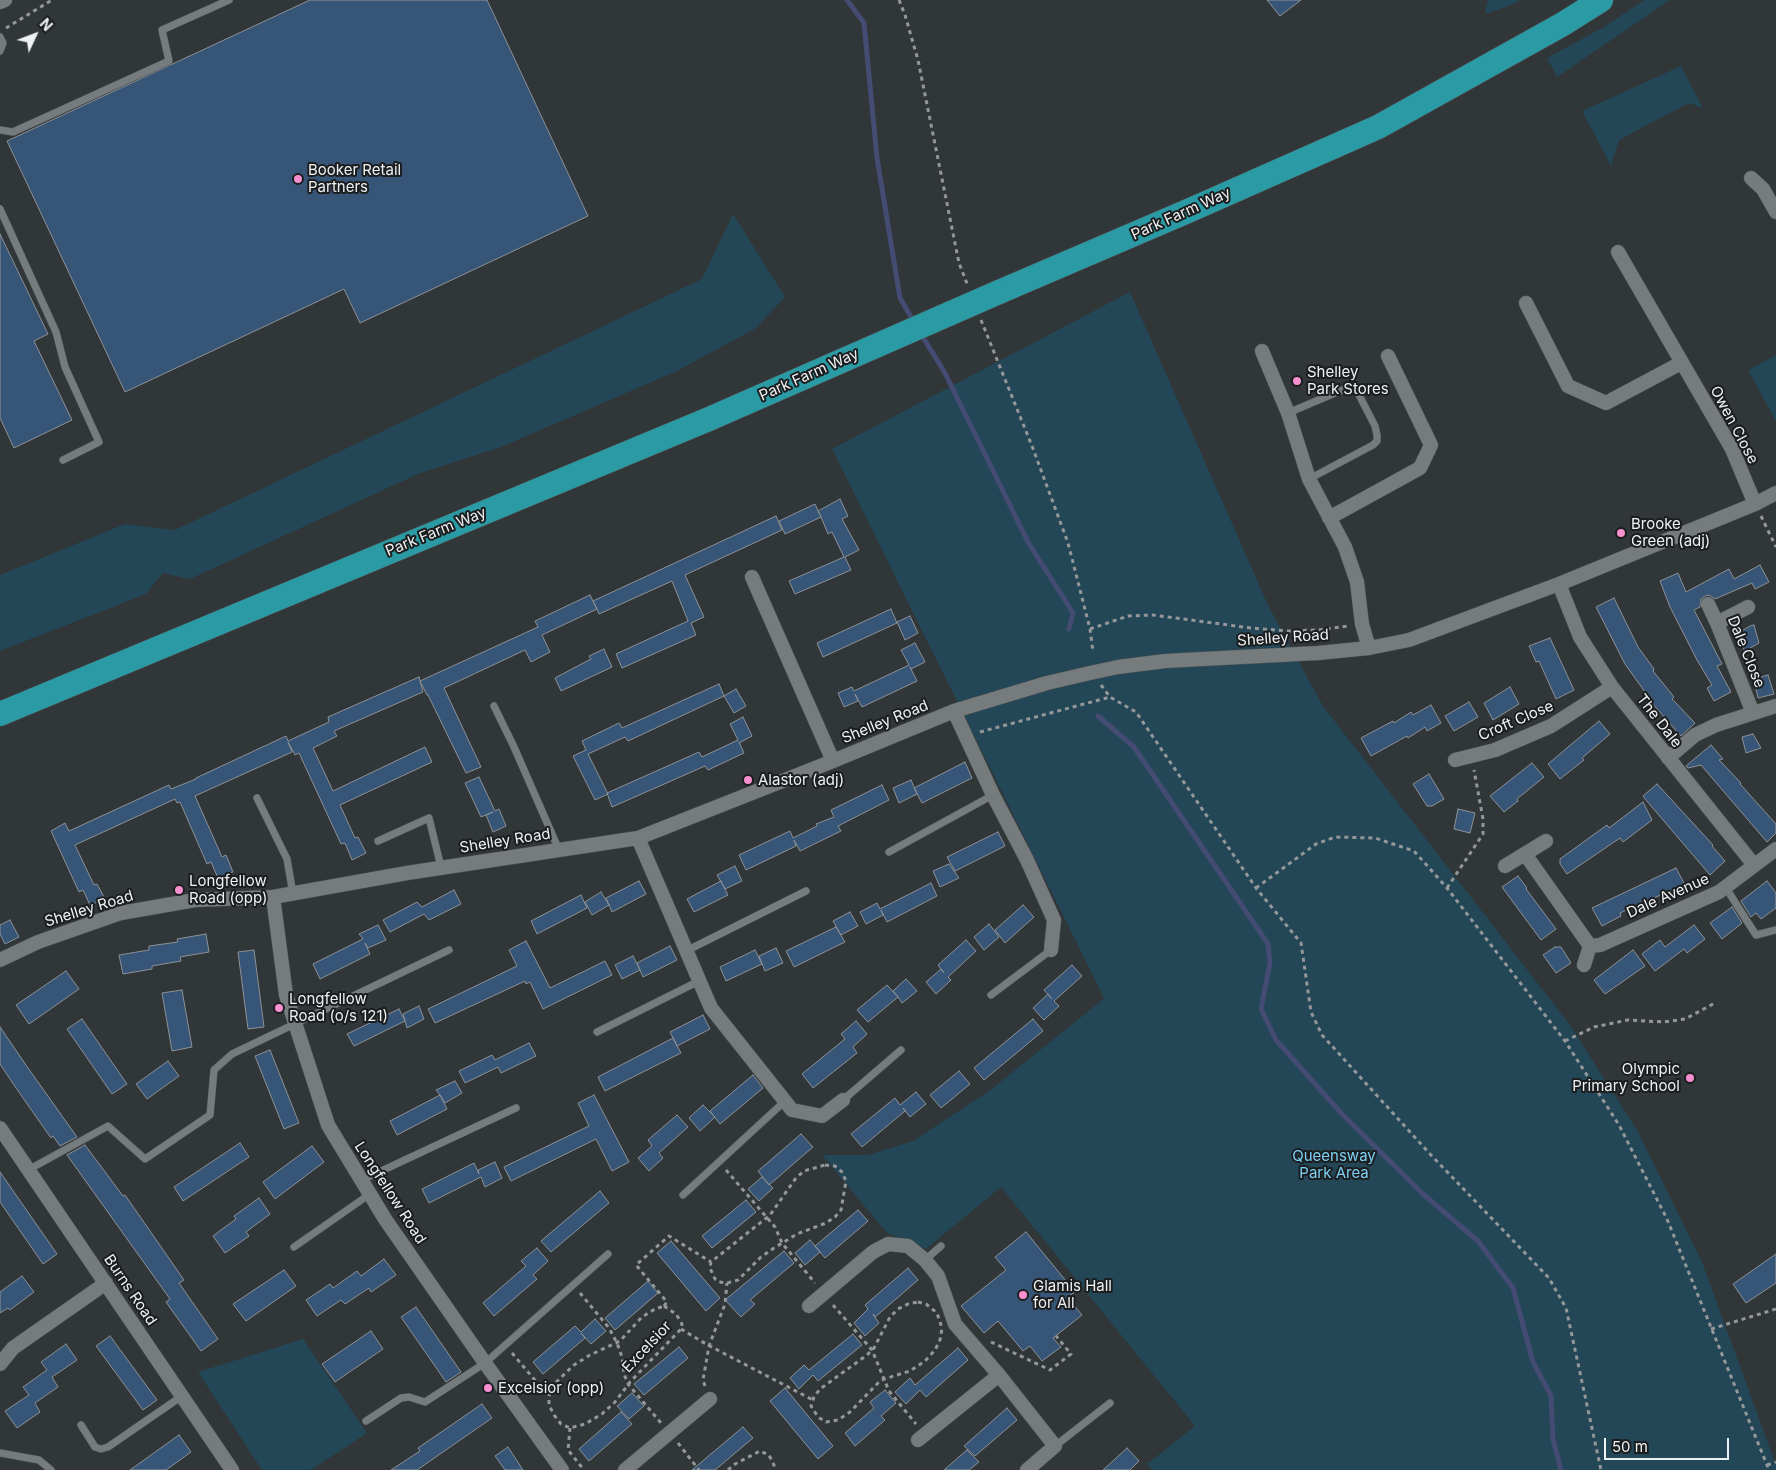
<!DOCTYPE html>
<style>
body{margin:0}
#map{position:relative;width:1776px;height:1470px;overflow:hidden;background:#313638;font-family:Inter,sans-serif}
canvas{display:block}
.north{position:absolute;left:10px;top:10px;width:50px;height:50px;-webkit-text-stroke:4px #1b1d1e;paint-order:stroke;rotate:47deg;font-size:14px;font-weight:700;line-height:20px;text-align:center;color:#eef1f3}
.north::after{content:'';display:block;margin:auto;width:18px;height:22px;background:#eef1f3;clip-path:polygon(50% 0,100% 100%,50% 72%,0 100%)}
.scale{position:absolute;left:1604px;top:1438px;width:125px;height:22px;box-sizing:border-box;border:2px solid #eef1f3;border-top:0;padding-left:6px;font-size:15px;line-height:18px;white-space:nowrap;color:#eef1f3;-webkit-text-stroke:4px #1b1d1e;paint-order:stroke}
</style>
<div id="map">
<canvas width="1776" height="1470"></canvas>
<div class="north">N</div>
<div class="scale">50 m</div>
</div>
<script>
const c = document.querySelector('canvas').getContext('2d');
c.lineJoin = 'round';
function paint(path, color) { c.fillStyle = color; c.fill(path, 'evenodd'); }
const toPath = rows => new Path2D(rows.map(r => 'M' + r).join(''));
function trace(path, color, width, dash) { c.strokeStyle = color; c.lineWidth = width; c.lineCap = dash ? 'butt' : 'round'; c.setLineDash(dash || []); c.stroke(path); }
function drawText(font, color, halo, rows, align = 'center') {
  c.font = font + ' Inter,sans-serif'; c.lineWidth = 4; c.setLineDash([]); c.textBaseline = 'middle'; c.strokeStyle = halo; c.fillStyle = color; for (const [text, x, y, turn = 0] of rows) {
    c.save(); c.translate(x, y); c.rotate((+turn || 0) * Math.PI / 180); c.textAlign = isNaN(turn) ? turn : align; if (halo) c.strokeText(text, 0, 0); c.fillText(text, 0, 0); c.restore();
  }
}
const green = toPath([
 [1488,0,1520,0,1514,4,1485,14],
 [1644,0,1670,0,1557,77,1547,58,1604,27],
 [1681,66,1703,108,1689,103,1619,140,1611,166,1582,111],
 [733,214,785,297,756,328,677,371,501,447,418,474,190,579,163,573,146,594,0,651,0,575,125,524,175,530,702,279],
 [1130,292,1268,605,1323,706,1570,1025,1637,1130,1702,1262,1776,1465,1776,1470,1152,1470,1147,1464,1195,1426,1001,1187,926,1249,887,1233,822,1155,868,1155,913,1141,989,1091,1080,1018,1104,998,832,449],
 [1776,355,1776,421,1748,370],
 [303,1339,367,1433,311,1470,262,1470,198,1372]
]);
const stream = toPath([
 [847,0,864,23,877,158,900,298,914,322],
 [921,334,945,373,1028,542,1073,613,1069,629],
 [1098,716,1134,747,1268,944,1270,963,1261,1009,1276,1040,1341,1113,1423,1194,1478,1241,1513,1288,1533,1362,1551,1396,1553,1439,1561,1470]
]);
const building = toPath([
 [310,0,487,0,588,216,360,323,344,289,125,392,7,141,310,0],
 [1267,0,1301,0,1280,16,1267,0],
 [0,234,48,334,34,341,72,420,14,448,0,418,0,234],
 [840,499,848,516,842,519,859,550,845,557,851,570,795,594,789,581,844,557,832,532,828,534,821,517,785,534,779,521,815,504,821,517,818,511,840,499],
 [776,516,782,530,685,575,704,617,691,623,696,635,622,668,616,654,688,621,672,581,599,614,593,601,776,516],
 [1760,565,1769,582,1755,589,1752,583,1715,599,1709,595,1705,596,1701,599,1700,607,1694,610,1722,664,1717,666,1731,692,1714,701,1707,688,1712,685,1697,660,1670,607,1660,581,1678,573,1686,592,1729,569,1734,579,1760,565],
 [590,595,597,609,542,635,550,652,531,662,525,650,444,688,481,767,466,773,428,695,427,695,420,681,538,627,535,621,590,595],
 [1614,598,1638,647,1654,669,1653,671,1674,697,1672,699,1695,723,1681,736,1643,693,1645,692,1625,664,1596,607,1614,598],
 [891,609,897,623,823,657,817,643,891,609],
 [910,616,918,633,905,640,897,622,910,616],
 [1754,625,1759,643,1745,651,1735,635,1750,626,1754,625],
 [1550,638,1574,690,1556,699,1539,661,1536,662,1529,646,1550,638],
 [915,643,925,662,911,669,910,667,917,681,862,707,855,694,858,701,844,707,838,693,852,687,854,691,909,665,901,650,915,643],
 [604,649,612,667,561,691,555,678,591,659,589,656,604,649],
 [1768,675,1774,694,1758,698,1754,679,1768,675],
 [419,677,423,692,334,731,337,736,313,748,333,791,425,747,432,762,340,805,355,838,358,837,366,853,352,860,345,843,341,844,299,753,295,755,288,742,292,752,195,796,222,857,226,855,233,872,218,878,211,862,207,864,180,802,177,803,175,799,75,845,94,885,97,884,105,899,90,905,83,890,79,892,51,831,65,823,69,831,169,785,171,789,196,779,196,778,286,736,288,741,329,722,328,717,419,677],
 [719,684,724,696,628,741,625,737,588,754,608,794,595,800,573,756,586,750,582,741,619,723,622,728,719,684],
 [1510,687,1519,704,1493,720,1484,703,1510,687],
 [736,689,746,706,734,713,724,696,736,689],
 [1469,702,1478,717,1454,731,1445,716,1469,702],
 [1431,705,1441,723,1427,731,1425,727,1408,738,1407,736,1371,756,1361,738,1393,721,1394,723,1411,712,1413,715,1431,705],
 [743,717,752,736,739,743,739,742,744,753,708,770,705,766,612,807,607,793,699,752,702,757,738,740,730,724,743,717],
 [1599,721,1610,734,1582,758,1584,760,1560,779,1548,764,1599,721],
 [1753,734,1761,748,1746,753,1742,737,1753,734],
 [1711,745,1723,759,1719,760,1741,783,1740,784,1776,824,1776,833,1767,842,1701,765,1688,768,1686,766,1711,745],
 [965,762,972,778,922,803,914,788,965,762],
 [1532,763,1544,777,1517,799,1518,801,1504,812,1490,796,1532,763],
 [1429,774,1444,799,1432,806,1427,806,1413,784,1429,774],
 [479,777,495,811,499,809,506,826,493,832,486,815,493,812,481,817,465,783,479,777],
 [911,780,917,794,899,803,893,788,911,780],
 [1657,784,1713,845,1712,846,1725,861,1710,875,1646,800,1643,796,1657,784],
 [882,785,889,800,838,826,841,831,800,851,794,840,796,846,746,870,739,855,790,831,793,838,817,826,816,824,834,817,831,810,882,785],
 [1643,802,1652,820,1623,842,1620,838,1567,874,1560,864,1560,859,1607,825,1609,828,1643,802],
 [1458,809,1475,813,1470,833,1454,829,1458,809],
 [998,832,1005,846,955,871,947,857,998,832],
 [949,864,959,878,940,887,933,871,949,864],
 [735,866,742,881,725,889,717,875,735,866],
 [1676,868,1685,885,1664,895,1663,894,1620,913,1621,916,1602,926,1592,908,1676,868],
 [1518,876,1527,888,1526,889,1556,929,1541,940,1502,887,1518,876],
 [639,881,646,894,612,912,606,898,639,881],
 [721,881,728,895,694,912,687,899,721,881],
 [1767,881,1776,893,1776,908,1761,919,1756,913,1751,917,1741,901,1767,881],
 [931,883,937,896,887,922,881,910,883,915,866,924,860,912,877,903,880,909,931,883],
 [454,890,461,904,429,920,424,914,390,932,383,920,417,902,422,907,454,890],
 [601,892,609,905,592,915,585,902,601,892],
 [581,895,587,908,537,934,531,921,581,895],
 [1023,905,1034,917,1005,943,995,930,1023,905],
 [1732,907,1742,923,1722,939,1710,923,1732,907],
 [850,912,858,926,841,935,833,921,850,912],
 [10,920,19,937,5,944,0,934,0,925,10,920],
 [989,924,999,937,984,950,974,937,989,924],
 [378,925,386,940,368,948,365,943,370,954,320,979,313,964,363,939,359,934,378,925],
 [1694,925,1705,939,1687,953,1684,949,1655,971,1642,954,1660,940,1665,947,1694,925],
 [836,927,845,942,794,967,786,951,836,927],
 [206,934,209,952,180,957,181,961,152,966,152,969,123,974,119,955,149,950,149,946,178,942,177,939,206,934],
 [966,940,976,951,948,977,951,980,936,994,926,982,941,969,944,973,938,965,966,940],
 [526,941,550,988,605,961,612,975,543,1009,530,982,526,984,525,981,435,1023,428,1009,517,966,509,950,526,941],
 [670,946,677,960,643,977,637,963,670,946],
 [1555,947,1561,947,1571,963,1556,973,1543,955,1555,947],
 [776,948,783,963,765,971,759,956,776,948],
 [254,950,264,1027,248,1029,238,952,254,950],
 [755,950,762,964,726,981,720,967,755,950],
 [1633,950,1645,966,1605,994,1594,980,1633,950],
 [633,956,640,970,622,979,615,965,633,956],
 [1072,965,1082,976,1054,1001,1059,1006,1044,1020,1033,1008,1048,994,1052,999,1044,990,1072,965],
 [66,971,79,989,29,1024,16,1005,66,971],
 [906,979,917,991,902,1003,898,997,868,1022,857,1010,887,985,898,997,893,991,906,979],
 [182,990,192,1047,172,1051,162,993,182,990],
 [419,1006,424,1019,407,1028,403,1014,419,1006],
 [399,1009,405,1021,354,1046,347,1034,399,1009],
 [703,1015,710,1029,677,1046,670,1032,703,1015],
 [82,1019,127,1084,112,1094,67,1029,82,1019],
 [1033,1019,1043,1031,984,1080,974,1068,1033,1019],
 [856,1021,867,1034,853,1047,857,1053,813,1088,802,1074,845,1039,841,1034,856,1021],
 [0,1027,28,1068,77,1137,60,1146,53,1136,51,1138,16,1088,0,1064,0,1027],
 [673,1038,681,1053,605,1091,598,1077,673,1038],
 [529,1043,536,1056,501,1073,498,1067,465,1083,459,1071,492,1055,495,1060,529,1043],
 [270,1050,299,1123,284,1129,255,1056,270,1050],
 [168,1061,179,1076,147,1099,136,1084,168,1061],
 [959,1071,970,1084,941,1108,930,1095,959,1071],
 [753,1075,763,1088,720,1124,710,1111,753,1075],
 [455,1081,462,1093,445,1103,440,1095,447,1109,397,1135,390,1121,440,1095,436,1090,455,1081],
 [916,1092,926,1104,910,1117,903,1108,905,1111,862,1147,851,1134,895,1098,900,1105,916,1092],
 [594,1095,629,1162,612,1171,596,1139,511,1181,504,1167,589,1126,578,1103,594,1095],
 [703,1105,715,1117,700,1131,689,1118,703,1105],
 [677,1115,688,1127,659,1153,663,1158,649,1171,638,1158,652,1146,648,1140,677,1115],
 [801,1134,813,1147,769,1185,758,1171,801,1134],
 [240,1143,249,1157,183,1201,174,1187,240,1143],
 [85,1145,123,1196,125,1195,184,1280,179,1283,218,1339,201,1351,166,1302,170,1299,67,1155,85,1145],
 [312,1146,324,1162,275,1199,263,1182,312,1146],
 [495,1162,502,1178,485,1187,481,1177,429,1203,422,1189,474,1163,479,1174,478,1170,495,1162],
 [0,1172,57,1254,43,1264,0,1202,0,1172],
 [762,1177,773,1188,759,1201,748,1189,762,1177],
 [600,1191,609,1203,551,1252,541,1241,600,1191],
 [259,1198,270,1214,246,1232,249,1236,225,1253,213,1236,236,1219,234,1216,259,1198],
 [746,1200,756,1212,712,1248,702,1236,746,1200],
 [858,1210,868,1221,825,1258,815,1246,858,1210],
 [1026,1232,1075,1292,1067,1297,1082,1315,1053,1338,1061,1347,1042,1361,1030,1346,1023,1351,998,1321,984,1333,961,1306,1006,1270,995,1257,1026,1232],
 [810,1240,820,1252,805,1265,795,1253,810,1240],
 [671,1241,720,1298,706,1311,657,1253,671,1241],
 [537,1248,548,1261,533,1275,537,1279,494,1316,483,1303,526,1266,521,1261,537,1248],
 [784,1251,794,1263,750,1300,755,1304,741,1317,725,1300,784,1251],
 [1776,1254,1776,1283,1746,1303,1733,1284,1776,1254],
 [384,1259,396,1275,371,1292,369,1288,345,1304,341,1300,317,1316,306,1300,330,1284,333,1288,357,1271,361,1276,384,1259],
 [908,1268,918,1280,875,1317,873,1314,879,1323,865,1336,854,1323,868,1309,865,1305,908,1268],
 [284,1270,296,1286,246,1321,233,1304,284,1270],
 [22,1276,34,1292,10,1310,8,1308,0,1313,0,1292,22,1276],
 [648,1281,658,1293,615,1330,605,1318,648,1281],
 [416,1307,461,1372,446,1382,401,1317,416,1307],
 [595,1319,606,1331,591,1344,581,1333,585,1338,543,1374,533,1362,575,1326,581,1332,595,1319],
 [371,1331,383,1349,335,1382,322,1364,371,1331],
 [853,1334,862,1345,818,1381,813,1375,799,1389,790,1378,804,1365,809,1370,853,1334],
 [110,1336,157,1400,143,1410,96,1346,110,1336],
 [66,1344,77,1360,52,1377,58,1387,35,1403,40,1412,17,1428,5,1411,29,1395,23,1387,47,1370,41,1362,66,1344],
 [679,1347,688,1358,644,1395,634,1384,679,1347],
 [958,1348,968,1360,926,1397,920,1390,906,1404,895,1392,910,1378,915,1385,958,1348],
 [785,1388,833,1446,818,1459,770,1401,785,1388],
 [885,1390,896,1403,881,1416,885,1420,855,1446,845,1433,874,1408,870,1402,885,1390],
 [632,1393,644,1406,629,1419,617,1406,632,1393],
 [482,1404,492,1418,417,1470,391,1470,420,1451,418,1448,482,1404],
 [1007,1408,1017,1420,975,1456,964,1446,1007,1408],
 [621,1412,632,1424,589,1461,579,1449,621,1412],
 [743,1427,753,1438,715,1470,692,1470,743,1427],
 [179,1435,191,1452,166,1470,130,1470,179,1435],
 [508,1447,523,1470,505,1470,495,1456,508,1447],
 [1127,1448,1139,1461,1130,1470,1103,1470,1127,1448],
 [967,1450,979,1462,969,1470,944,1470,967,1450]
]);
const path = toPath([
 [899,0,905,15,918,60,959,263,968,286],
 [6,28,52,0],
 [981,320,1032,446,1068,543,1090,629,1093,652],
 [1761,516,1776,547],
 [1090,629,1128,616,1153,615,1251,628,1288,631,1318,630,1349,626],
 [1101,685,1110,697,1136,712,1256,888,1301,943,1311,1012,1322,1035,1430,1154,1549,1278,1566,1308,1601,1470],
 [980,732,1110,697],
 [1256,888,1316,844,1335,837,1375,838,1414,851,1447,888,1565,1041,1619,1125,1667,1219,1769,1470],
 [1447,888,1483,834,1483,819,1474,770],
 [1565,1041,1594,1027,1628,1020,1664,1022,1685,1019,1715,1003],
 [825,1165,835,1166,842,1172,846,1181,841,1210,835,1217,826,1223,797,1234,774,1248,761,1257,738,1280,727,1283,719,1282,715,1279,710,1268,711,1262,770,1215,796,1178,804,1171,825,1165],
 [726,1170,775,1227,782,1243,815,1283],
 [580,1293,609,1328,617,1343,622,1357,624,1374,628,1384,661,1423],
 [918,1302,926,1304,937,1313,942,1328,940,1340,935,1350,925,1361,910,1371,884,1379,878,1383,850,1412,838,1420,826,1422,818,1417,811,1406,814,1397,820,1389,867,1355,874,1348,890,1317,898,1309,908,1304,918,1302],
 [833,1305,872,1350,889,1391,916,1424],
 [664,1306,676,1314,682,1324,681,1329,630,1382,615,1402,602,1414,585,1424,570,1428,561,1424,554,1415,549,1405,549,1396,552,1386,574,1365,590,1355,620,1341,642,1317,655,1309,664,1306],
 [664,1306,667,1302,636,1265,669,1236,711,1262],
 [681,1329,706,1344,813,1400],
 [1711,1329,1776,1309],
 [991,1342,1050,1370,1071,1354,1056,1336],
 [512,1353,539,1385,552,1386],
 [705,1386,703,1380,709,1346,725,1304,727,1283],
 [570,1428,568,1450,584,1470],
 [678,1443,699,1470],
 [1767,1465,1776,1462],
 [728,1470,735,1464,760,1451,769,1455,774,1465,773,1470]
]);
const service = toPath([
 [0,37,3,43,0,51],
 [0,130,13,132,169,61,162,30,229,0],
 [0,209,56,332,65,367,99,442,63,460],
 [1288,413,1349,387,1357,391,1375,426,1377,435,1377,441,1373,445,1309,479],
 [494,706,514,747,559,850],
 [257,798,287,859,293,894],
 [378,841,429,818,441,867],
 [889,852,993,795],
 [1726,888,1756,935,1776,930],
 [686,951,806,891],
 [991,995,1051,950],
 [597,1032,699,981],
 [843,1100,901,1050],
 [28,1170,108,1126,145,1159,210,1115,214,1070,232,1054,449,950],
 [362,1180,516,1108],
 [683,1195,785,1101],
 [294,1247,370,1194],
 [925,1260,941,1246],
 [366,1421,401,1398,409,1397,425,1402,485,1363,608,1254],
 [81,1425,95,1447,101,1449,108,1447,182,1396],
 [1055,1446,1110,1403],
 [0,1453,39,1460,51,1470]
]);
const minor = toPath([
 [0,2,5,0],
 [1751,178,1763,189,1776,212],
 [1618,252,1732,449,1755,504],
 [1526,303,1568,386,1606,403,1681,363],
 [1262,351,1288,413,1309,479,1345,547,1357,582,1362,624,1369,648],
 [1329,518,1420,468,1431,445,1388,356],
 [752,577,833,761],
 [1559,584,1580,637,1612,687,1754,865],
 [1708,604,1717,623,1753,713],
 [1717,623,1748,607],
 [954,711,993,795,1027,860,1054,920,1051,950],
 [1668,758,1695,735,1716,725,1776,706],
 [1455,760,1495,750,1551,726,1612,687],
 [638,838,711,1008,792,1110,822,1116,843,1100],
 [1525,854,1590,946,1600,945,1719,892,1776,849],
 [1505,866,1546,841],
 [273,897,286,995,328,1125,385,1219,485,1363,562,1470],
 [0,960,38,942,121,913,195,900,273,897,407,873,638,838,833,761,954,711,1047,683,1090,673,1118,667,1165,661,1318,653,1369,648,1409,640,1559,584,1755,504,1776,493],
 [1584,965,1590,946],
 [0,1128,232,1470],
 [809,1306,873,1252,888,1244,908,1246,925,1260,938,1276,955,1324,999,1375,1055,1446,1027,1470],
 [0,1364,13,1348,106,1283],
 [918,1440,999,1375],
 [625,1470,710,1399]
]);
const trunk = toPath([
 [999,292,1188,211,1378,127,1563,24,1601,0],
 [0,714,709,419,951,313]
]);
const trunkBridge = toPath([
 [951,313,999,292]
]);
const markers = [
 [298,179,5,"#f690cf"],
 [1297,381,5,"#f690cf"],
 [1621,533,5,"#f690cf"],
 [748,780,5,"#f690cf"],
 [179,890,5,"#f690cf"],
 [279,1008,5,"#f690cf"],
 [1690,1078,5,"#f690cf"],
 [1023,1295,5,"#f690cf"],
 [488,1388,5,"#f690cf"]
];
const poiNames = [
 ["Booker Retail",308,170],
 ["Partners",308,187],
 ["Shelley",1307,372],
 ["Park Stores",1307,389],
 ["Brooke",1631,524],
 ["Green (adj)",1631,541],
 ["Alastor (adj)",758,780],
 ["Longfellow",189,881],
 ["Road (opp)",189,898],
 ["Longfellow",289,999],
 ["Road (o/s 121)",289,1016],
 ["Olympic",1680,1069,"right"],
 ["Primary School",1680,1086,"right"],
 ["Glamis Hall",1033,1286],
 ["for All",1033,1303],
 ["Excelsior (opp)",498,1388]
];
const streetNames = [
 ["Park Farm Way",1181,214,-24],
 ["Park Farm Way",809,375,-24],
 ["Owen Close",1734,425,62],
 ["Park Farm Way",436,532,-22],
 ["Shelley Road",1283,638,-4],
 ["Dale Close",1746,652,68],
 ["Croft Close",1516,721,-23],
 ["The Dale",1659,721,52],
 ["Shelley Road",885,722,-22],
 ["Shelley Road",505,841,-9],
 ["Dale Avenue",1668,896,-24],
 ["Shelley Road",89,909,-17],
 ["Longfellow Road",390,1193,57],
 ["Burns Road",130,1290,56],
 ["Excelsior",647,1347,-47]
];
const parkNames = [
 ["Queensway",1334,1156],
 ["Park Area",1334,1173]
];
paint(green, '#234756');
trace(stream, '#444c73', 5);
paint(building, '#375677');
trace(building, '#8d9195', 1);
trace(service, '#505456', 8);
trace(minor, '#505456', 15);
trace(trunk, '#505456', 25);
trace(path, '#94989a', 3, [4, 4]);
trace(service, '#767b7e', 7);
trace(minor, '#767b7e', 14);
trace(trunk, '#2a9aa5', 24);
trace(trunkBridge, '#505456', 25, []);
trace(trunkBridge, '#2a9aa5', 24);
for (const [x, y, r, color] of markers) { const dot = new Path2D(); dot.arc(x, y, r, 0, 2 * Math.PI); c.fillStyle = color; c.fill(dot); trace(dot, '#1b1d1e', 2); }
drawText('15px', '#eef1f3', '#1b1d1e', poiNames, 'left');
drawText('15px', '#eef1f3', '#1b1d1e', streetNames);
drawText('15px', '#7cd0f5', '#1b1d1e', parkNames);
</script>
